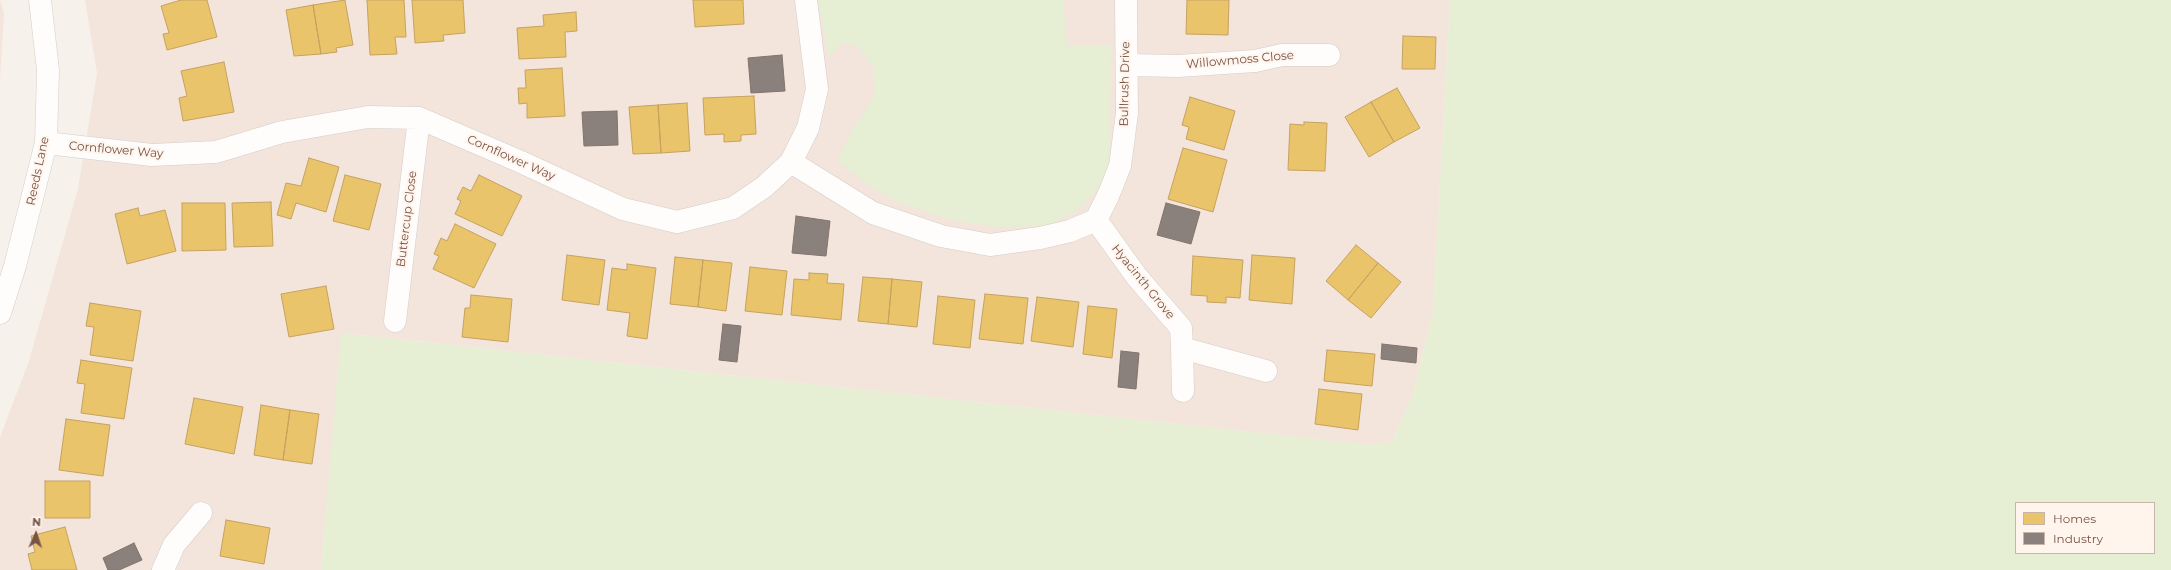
<!DOCTYPE html>
<style>
body{margin:0}
#map{position:relative;width:2171px;height:570px;overflow:hidden;background:#f7f1eb;font-family:Montserrat,sans-serif}
canvas{display:block}
.legend{position:absolute;left:2015px;top:502px;width:140px;height:52px;box-sizing:border-box;background:#fff5ec;border:1px solid #c9b4aa;margin:0;padding:5px 7px;list-style:none;font-size:12px;color:#785348}
.legend li{display:flex;align-items:center;gap:8px;height:20px}
.legend b{width:20px;border:1px solid #c9b4aa}
.north{position:absolute;left:16px;top:514px;width:40px;height:40px;-webkit-text-stroke:3px #fff5ec;paint-order:stroke;rotate:3deg;font-size:11px;font-weight:700;line-height:16px;text-align:center;color:#785348}
.north::after{content:'';display:block;margin:auto;width:14px;height:18px;background:#785348;clip-path:polygon(50% 0,100% 100%,50% 72%,0 100%)}
</style>
<div id="map">
<canvas width="2171" height="570"></canvas>
<ul class="legend">
<li><b style="height:11px;background:#e9c46a"></b>Homes</li>
<li><b style="height:11px;background:#8a817c"></b>Industry</li>
</ul>
<div class="north">N</div>
</div>
<script>
const c = document.querySelector('canvas').getContext('2d');
c.lineJoin = 'round';
function paint(path, color) { c.fillStyle = color; c.fill(path, 'evenodd'); }
const toPath = rows => new Path2D(rows.map(r => 'M' + r).join(''));
function trace(path, color, width, dash) { c.strokeStyle = color; c.lineWidth = width; c.lineCap = dash ? 'butt' : 'round'; c.setLineDash(dash || []); c.stroke(path); }
function drawText(font, color, halo, rows, align = 'center') {
  c.font = font + ' Montserrat,sans-serif'; c.lineWidth = 4; c.setLineDash([]); c.textBaseline = 'middle'; c.strokeStyle = halo; c.fillStyle = color; for (const [text, x, y, turn = 0] of rows) {
    c.save(); c.translate(x, y); c.rotate((+turn || 0) * Math.PI / 180); c.textAlign = isNaN(turn) ? turn : align; if (halo) c.strokeText(text, 0, 0); c.fillText(text, 0, 0); c.restore();
  }
}
const residential = toPath([
 [0,0,4,13,0,81],
 [85,0,1450,0,1433,312,1413,394,1392,442,1371,445,342,333,321,570,0,570,0,437,29,361,78,189,97,73]
]);
const green = toPath([
 [818,0,1063,0,1067,45,1111,45,1109,170,1098,189,1074,213,1043,226,996,227,952,220,898,202,865,183,838,160,848,138,875,95,873,66,858,47,843,42,829,57],
 [1450,0,2171,0,2171,570,321,570,341,333,1371,445,1392,442,1413,394,1433,312],
 [2016,503,2154,503,2154,553,2016,553]
]);
const homes = toPath([
 [181,0,207,0,217,37,167,50,163,34,169,33,161,6,181,0],
 [345,0,353,45,336,48,337,52,321,54,313,5,345,0],
 [367,0,404,0,406,37,395,37,397,54,370,55,367,0],
 [412,0,463,0,465,33,443,35,444,41,415,43,412,0],
 [693,0,743,0,744,24,695,27,693,0],
 [1187,0,1229,0,1228,35,1186,34,1187,0],
 [313,5,321,54,294,56,286,10,313,5],
 [576,12,577,31,565,32,566,57,519,59,517,28,544,26,543,15,576,12],
 [1403,36,1436,37,1435,69,1402,69,1403,36],
 [224,62,234,112,183,121,179,98,187,96,181,71,224,62],
 [562,68,565,116,527,118,527,103,519,104,518,88,526,88,525,70,562,68],
 [1397,88,1420,128,1394,142,1371,102,1397,88],
 [754,96,756,134,741,135,741,141,724,142,724,134,705,135,703,98,754,96],
 [1190,97,1235,111,1224,150,1186,139,1189,127,1182,125,1190,97],
 [1371,102,1394,142,1369,157,1345,117,1371,102],
 [687,103,690,151,661,153,658,105,687,103],
 [658,105,661,153,633,154,629,107,658,105],
 [1304,122,1327,123,1325,171,1288,170,1290,124,1304,125,1304,122],
 [1183,148,1227,160,1213,212,1168,199,1183,148],
 [309,158,339,167,326,212,296,203,291,219,277,215,286,183,301,186,309,158],
 [345,175,381,184,369,230,333,221,345,175],
 [479,175,522,196,502,236,455,214,461,201,457,199,463,187,471,191,479,175],
 [271,202,273,246,234,247,232,203,271,202],
 [182,203,225,203,226,250,182,251,182,203],
 [138,208,140,216,165,210,176,251,127,264,115,214,138,208],
 [455,224,496,244,474,288,433,269,439,256,434,254,441,238,447,241,455,224],
 [1356,245,1378,263,1348,300,1326,281,1356,245],
 [567,255,605,260,599,305,562,300,567,255],
 [1252,255,1295,258,1292,304,1249,300,1252,255],
 [1193,256,1243,260,1240,298,1226,297,1226,303,1207,302,1207,296,1191,295,1193,256],
 [675,257,703,260,698,307,670,304,675,257],
 [703,260,732,263,726,311,698,307,703,260],
 [1378,263,1401,282,1371,318,1348,300,1378,263],
 [627,264,656,268,647,339,627,336,630,313,607,310,612,268,627,270,627,264],
 [750,267,787,271,782,315,745,311,750,267],
 [809,273,828,274,827,283,844,284,841,320,791,315,794,279,809,280,809,273],
 [863,277,892,279,888,324,858,321,863,277],
 [892,279,922,282,917,327,888,324,892,279],
 [326,286,334,329,289,337,281,294,326,286],
 [985,294,1028,298,1023,344,979,339,985,294],
 [471,295,512,299,508,342,462,337,465,308,470,308,471,295],
 [938,296,975,300,970,348,933,344,938,296],
 [1037,297,1079,302,1073,347,1031,341,1037,297],
 [90,303,141,311,133,361,90,355,94,327,86,326,90,303],
 [1088,306,1117,309,1112,358,1083,354,1088,306],
 [1327,350,1375,354,1372,386,1324,381,1327,350],
 [81,360,132,368,124,419,81,413,85,384,77,383,81,360],
 [1319,389,1362,394,1358,430,1315,424,1319,389],
 [194,398,243,407,234,454,185,444,194,398],
 [261,405,290,410,283,460,254,455,261,405],
 [290,410,319,414,312,464,283,460,290,410],
 [66,419,110,425,103,476,59,470,66,419],
 [45,481,90,481,90,518,45,518,45,481],
 [226,520,270,528,264,564,220,556,226,520],
 [65,527,77,570,32,570,28,554,35,552,31,536,65,527]
]);
const industry = toPath([
 [782,55,785,91,751,93,748,58,782,55],
 [617,111,618,145,584,146,582,112,617,111],
 [1166,203,1200,212,1191,244,1157,235,1166,203],
 [796,216,830,221,826,256,792,253,796,216],
 [723,324,741,326,737,362,719,360,723,324],
 [1382,344,1417,348,1416,363,1381,359,1382,344],
 [1121,351,1139,353,1136,389,1118,387,1121,351],
 [134,543,142,560,119,570,108,570,103,558,134,543]
]);
const minor = toPath([
 [1127,65,1178,66,1255,61,1282,55,1329,55],
 [46,143,152,155,216,152,282,132,368,117,419,118,521,162,623,209,677,222,733,208,764,187,791,162,808,128,817,89,806,0],
 [791,162,873,213,941,236,990,245,1040,238,1070,231,1096,220,1108,196,1120,166,1127,113,1126,0],
 [1096,220,1137,277,1181,328,1182,348],
 [0,313,15,266,46,143,48,70,40,0],
 [395,321,419,118],
 [1183,391,1182,348,1266,371],
 [163,570,174,545,201,513]
]);
const streetNames = [
 ["Willowmoss Close",1240,60,-5],
 ["Bullrush Drive",1125,84,-89],
 ["Cornflower Way",116,150,5],
 ["Cornflower Way",511,158,24],
 ["Reeds Lane",38,171,-78],
 ["Buttercup Close",407,219,-83],
 ["Hyacinth Grove",1143,282,51]
];
paint(residential, '#f3e5db');
paint(green, '#e6eed4');
paint(homes, '#e9c46a');
trace(homes, '#c7a260', 1);
paint(industry, '#8a817c');
trace(industry, '#85736c', 1);
trace(minor, '#d6ccc7', 23);
trace(minor, '#fefdfc', 22);
drawText('12px', '#785348', '#fff5ec', streetNames);
</script>
